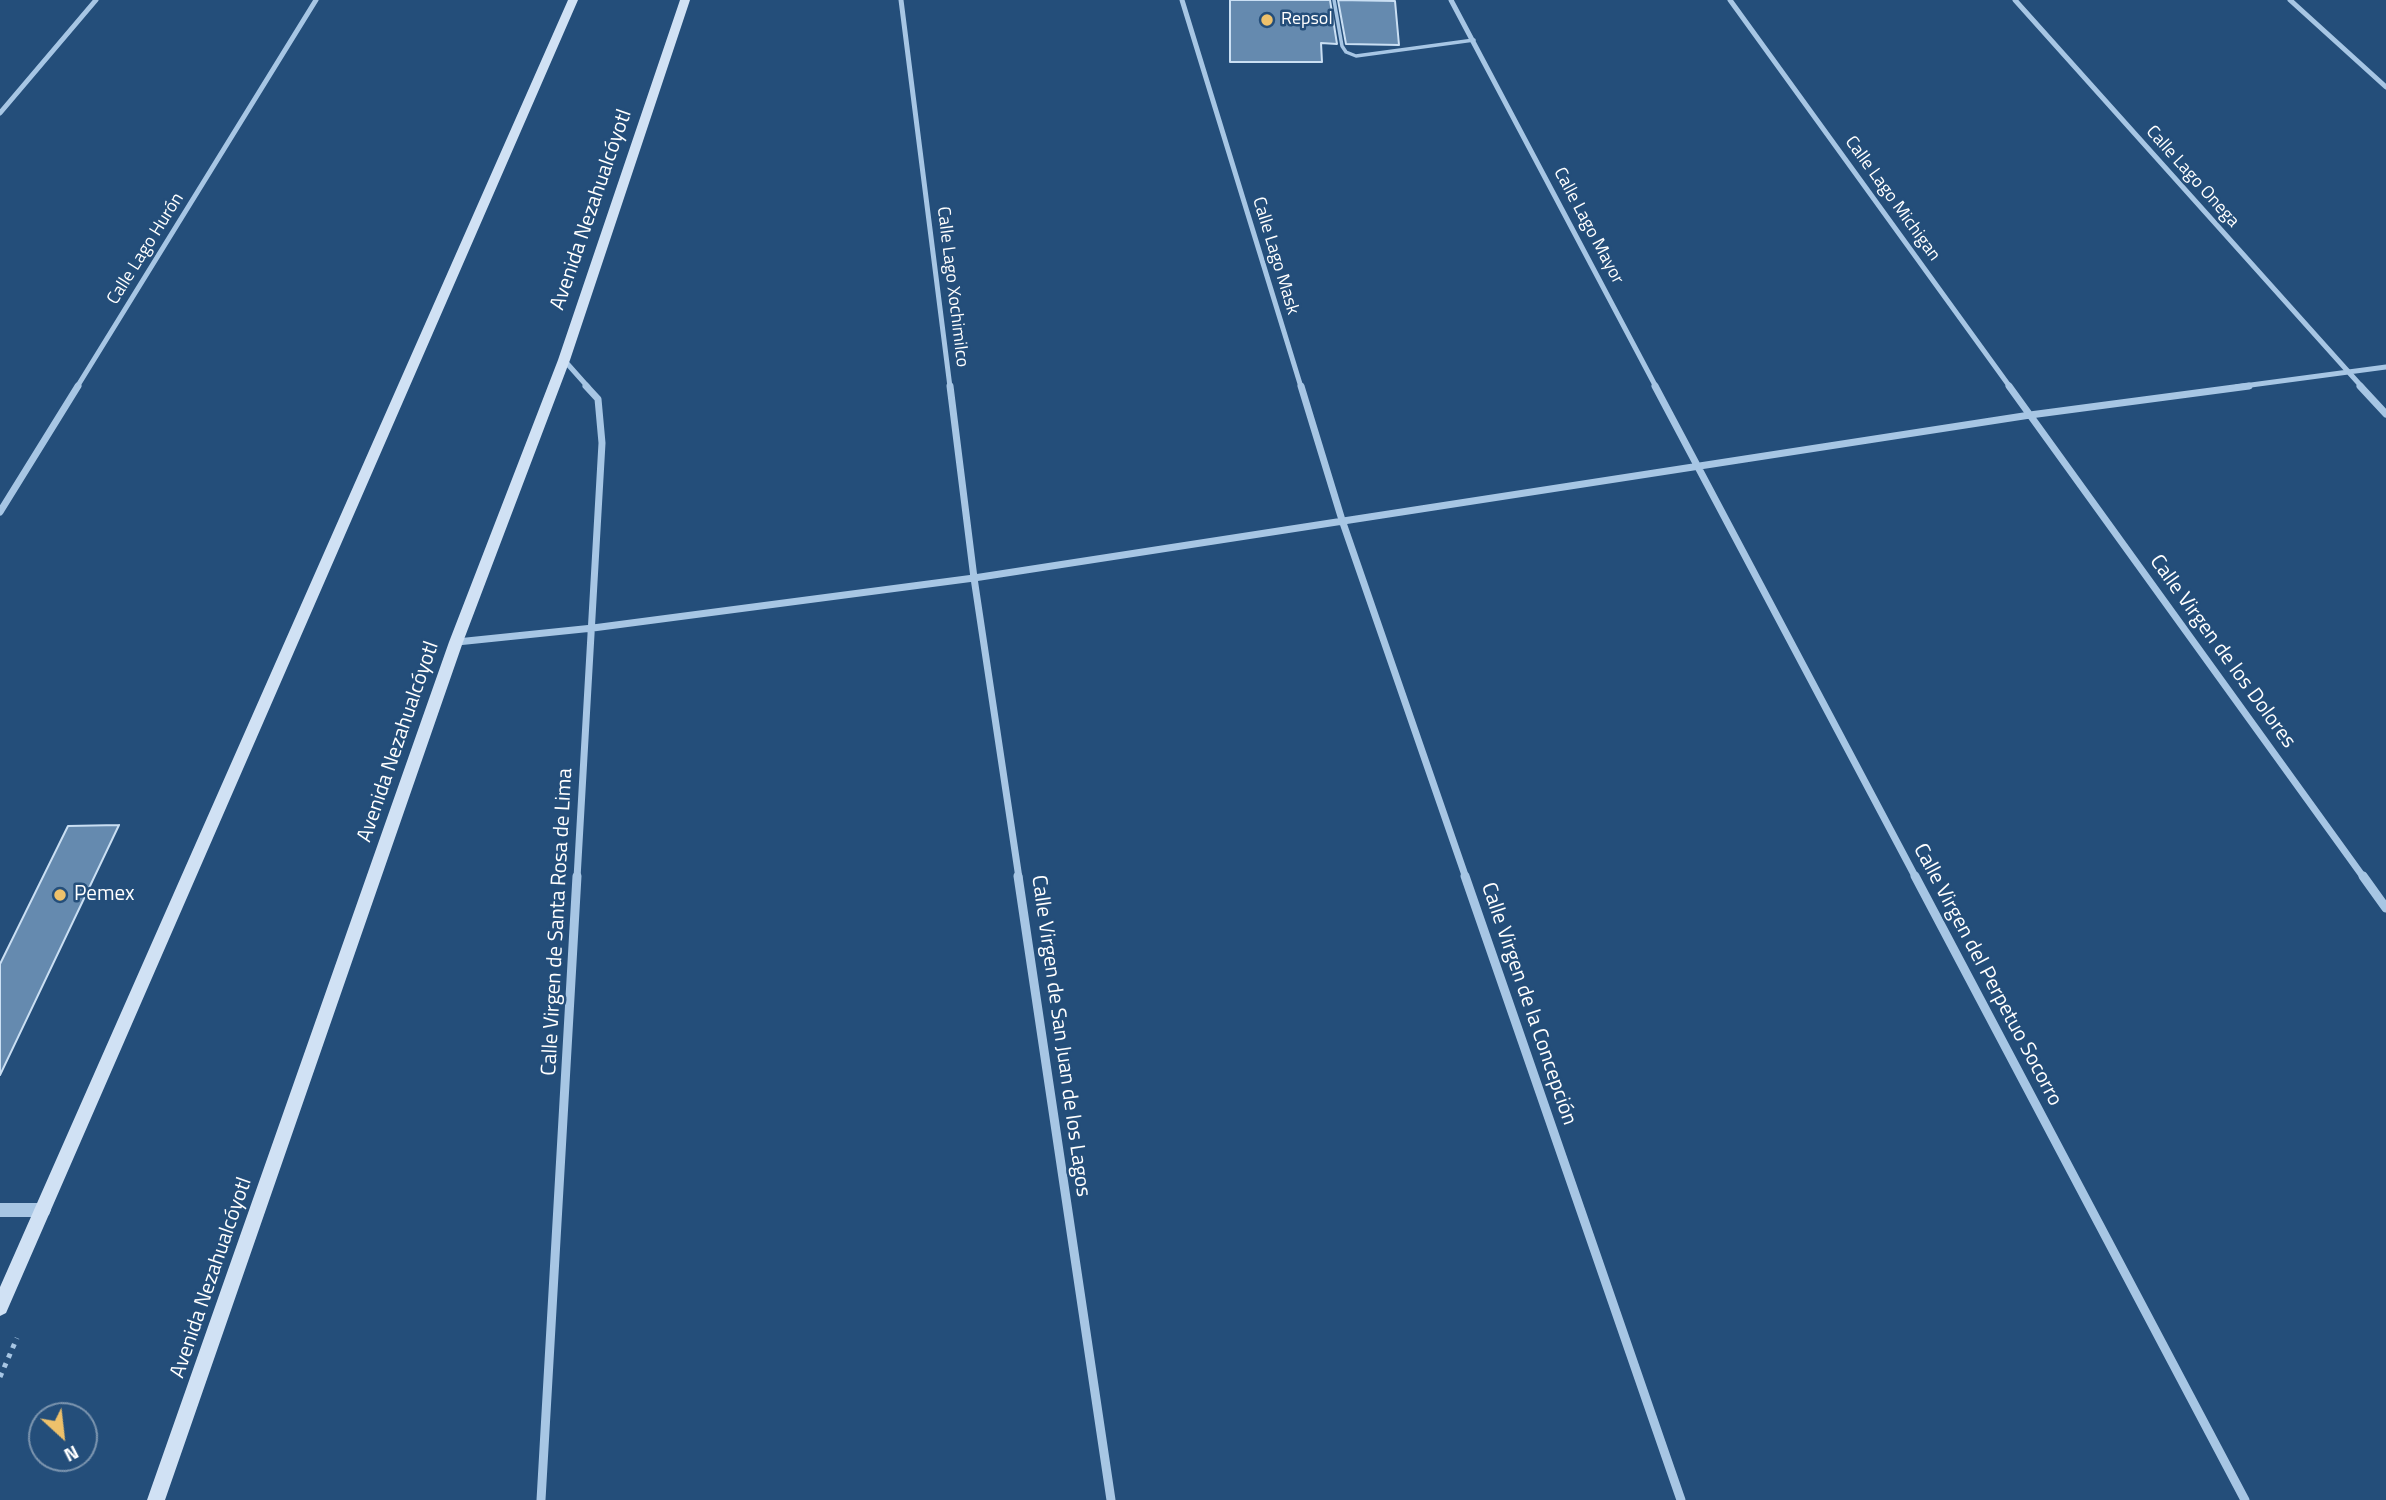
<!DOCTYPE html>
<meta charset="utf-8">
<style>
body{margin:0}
#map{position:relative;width:2386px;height:1500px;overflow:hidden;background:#244e7a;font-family:"Titillium Web",sans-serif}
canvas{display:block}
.north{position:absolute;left:28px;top:1402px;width:70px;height:70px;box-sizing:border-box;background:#244e7a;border:2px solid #7c95af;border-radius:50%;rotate:153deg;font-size:19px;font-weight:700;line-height:28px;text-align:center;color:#fff}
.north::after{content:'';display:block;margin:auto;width:24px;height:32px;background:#eec16b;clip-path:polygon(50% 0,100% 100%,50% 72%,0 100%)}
</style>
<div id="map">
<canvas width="2386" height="1500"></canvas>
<div class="north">N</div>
</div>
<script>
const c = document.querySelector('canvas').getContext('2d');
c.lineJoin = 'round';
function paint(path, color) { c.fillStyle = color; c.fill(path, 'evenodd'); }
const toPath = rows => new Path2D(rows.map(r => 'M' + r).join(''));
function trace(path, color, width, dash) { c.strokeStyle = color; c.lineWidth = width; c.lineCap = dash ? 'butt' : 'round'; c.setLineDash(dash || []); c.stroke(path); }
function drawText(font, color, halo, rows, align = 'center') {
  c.font = font + ' "Titillium Web",sans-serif'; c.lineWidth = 5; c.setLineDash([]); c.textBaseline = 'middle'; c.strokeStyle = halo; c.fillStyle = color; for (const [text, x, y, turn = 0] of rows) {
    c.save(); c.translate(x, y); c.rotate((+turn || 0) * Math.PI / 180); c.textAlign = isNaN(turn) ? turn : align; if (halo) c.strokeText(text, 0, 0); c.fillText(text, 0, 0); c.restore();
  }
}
const building = toPath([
 [1230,0,1330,0,1337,44,1321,43,1322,62,1230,62,1230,0],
 [1338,0,1395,1,1399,45,1346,44,1338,0],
 [119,825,0,1075,0,964,68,826,119,825]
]);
const path = toPath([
 [0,1377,17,1338]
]);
const service = toPath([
 [1334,0,1342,46,1346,52,1356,56,1474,40]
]);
const minorFar2 = toPath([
 [901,0,950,387],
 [1182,0,1301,387],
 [1451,0,1656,387],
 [1730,0,2010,387],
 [2015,0,2362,387],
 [2290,0,2386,87],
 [0,113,96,0],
 [564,360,588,387],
 [77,387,316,0],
 [2236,387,2386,367]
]);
const minorFar1 = toPath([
 [950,386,974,578,1019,878],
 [1301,386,1342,520,1466,878],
 [1655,386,1916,878],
 [2009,386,2364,878],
 [2360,386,2386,414],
 [0,512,78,386],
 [457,642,593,628,974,578,2030,415,2249,386],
 [577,878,602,443,598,399,586,386]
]);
const minor = toPath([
 [1018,876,1111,1500],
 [1465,876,1681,1500],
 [1915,876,2245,1500],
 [2363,876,2386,908],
 [541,1500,577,876]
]);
const tertiary = toPath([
 [0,1203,44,1203,49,1205,51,1210,49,1215,44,1217,0,1217,0,1203]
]);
const secondary = toPath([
 [568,0,578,0,6,1313,0,1316,0,1287,568,0],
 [680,0,690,0,570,360,463,642,165,1500,147,1500,449,642,558,360,680,0]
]);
const markers = [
 [1267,20,7,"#eec16b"],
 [60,895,7,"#eec16b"]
];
const farPoinames = [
 ["Repsol",1281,20]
];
const farStreetnames = [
 ["Calle Lago Onega",2192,177,48],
 ["Calle Lago Michigan",1892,199,54],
 ["Calle Lago Mayor",1588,226,62],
 ["Calle Lago Hurón",146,249,-58],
 ["Calle Lago Mask",1275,256,73],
 ["Calle Lago Xochimilco",952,287,83]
];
const streetNames = [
 ["Avenida Nezahualcóyotl",592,210,-71],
 ["Calle Virgen de los Dolores",2222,652,54],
 ["Avenida Nezahualcóyotl",399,742,-71],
 ["Calle Virgen de Santa Rosa de Lima",558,922,-87],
 ["Calle Virgen del Perpetuo Socorro",1987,975,62],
 ["Calle Virgen de la Concepción",1528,1004,71],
 ["Calle Virgen de San Juan de los Lagos",1060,1036,82],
 ["Avenida Nezahualcóyotl",212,1278,-71]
];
const poiNames = [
 ["Pemex",74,895]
];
paint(building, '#658aaf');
trace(building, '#cadff3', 2);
trace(path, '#a7c6e4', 5, [4.5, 6]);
trace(service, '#a7c6e4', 3.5);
trace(minorFar2, '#a7c6e4', 5);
trace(minorFar1, '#a7c6e4', 7);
trace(minor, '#a7c6e4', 9);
paint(tertiary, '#a7c6e4');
paint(secondary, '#d0e1f4');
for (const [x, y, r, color] of markers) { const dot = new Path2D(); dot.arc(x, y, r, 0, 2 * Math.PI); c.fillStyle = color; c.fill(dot); trace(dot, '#244e7a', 2.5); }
drawText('18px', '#fff', '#244e7a', farPoinames, 'left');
drawText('18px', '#fff', '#244e7a', farStreetnames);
drawText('21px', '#fff', '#244e7a', streetNames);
drawText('21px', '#fff', '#244e7a', poiNames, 'left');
</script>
